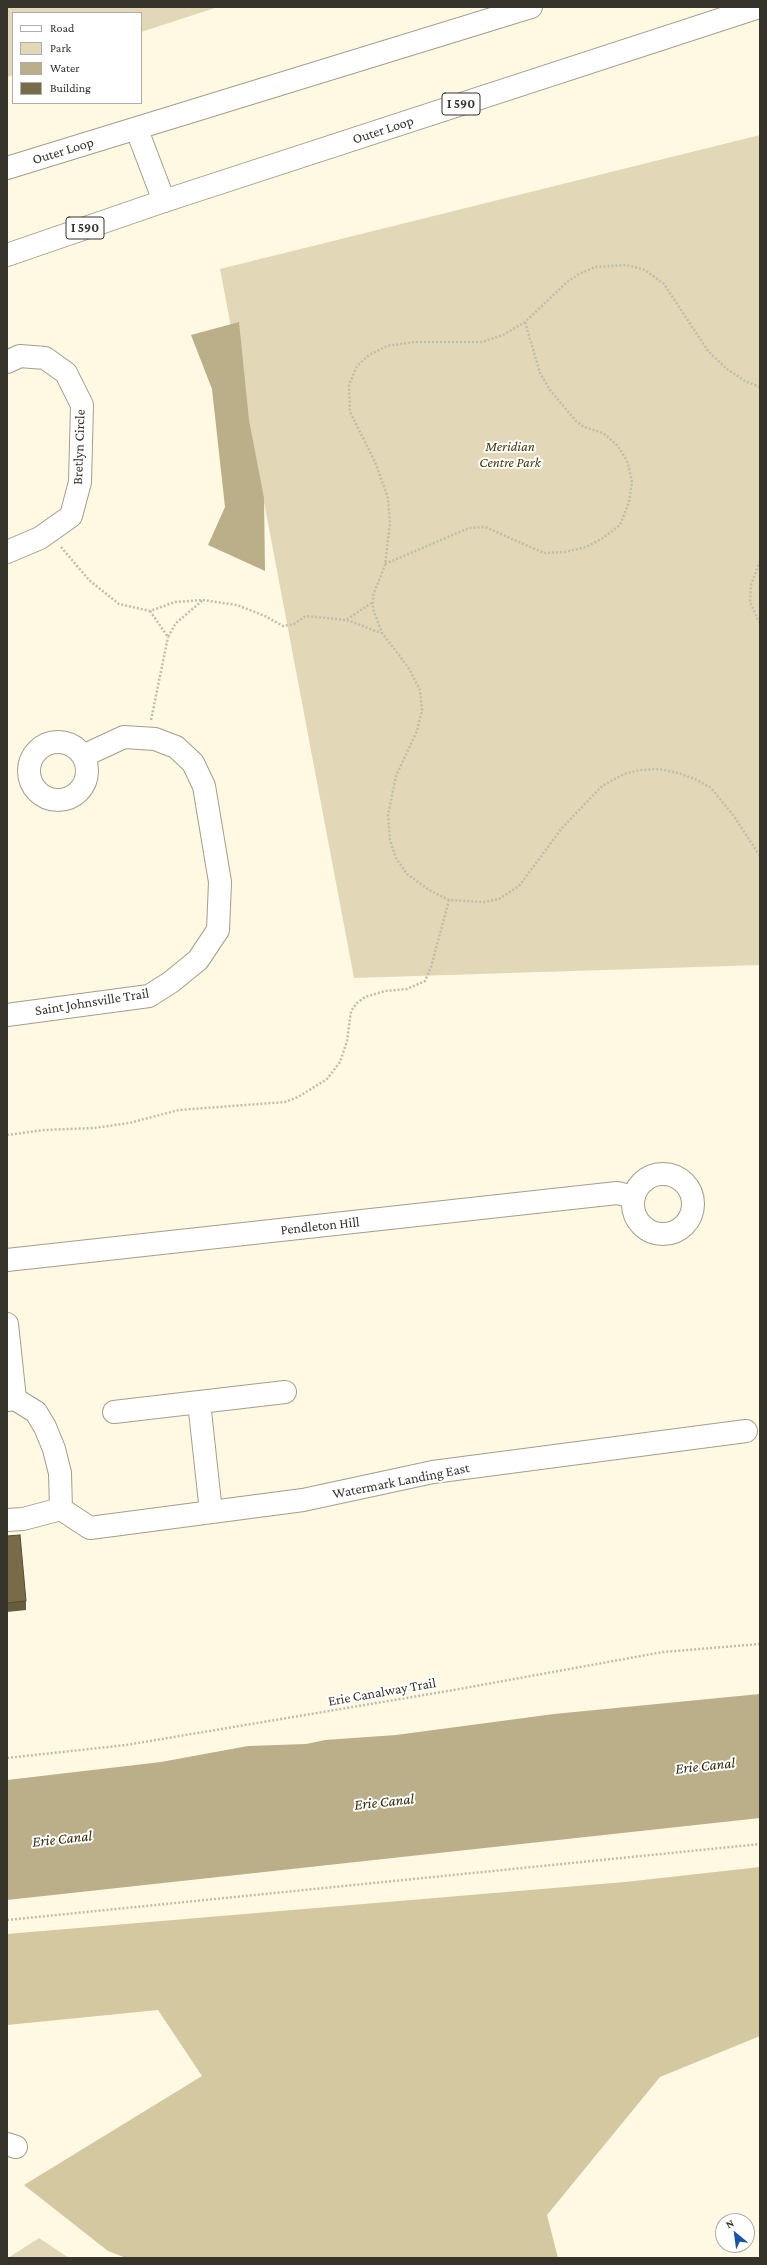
<!DOCTYPE html>
<style>
body{margin:0}
#map{position:relative;width:767px;height:2265px;overflow:hidden;background:#fff8e3;font-family:"Crimson Pro",serif}
canvas{display:block}
.frame{position:absolute;inset:0;border:8px solid #36332b;pointer-events:none}
.legend{position:absolute;left:12px;top:12px;width:130px;height:92px;box-sizing:border-box;background:#fff;border:1px solid #afadaa;margin:0;padding:5px 7px;list-style:none;font-size:12px;color:#36332b}
.legend li{display:flex;align-items:center;gap:8px;height:20px}
.legend b{width:20px;border:1px solid #afadaa}
.north{position:absolute;left:715px;top:2213px;width:40px;height:40px;box-sizing:border-box;background:#fff;border:1px solid #afadaa;border-radius:50%;rotate:331deg;font-size:11px;font-weight:700;line-height:16px;text-align:center;color:#36332b}
.north::after{content:'';display:block;margin:auto;width:14px;height:18px;background:#1955a6;clip-path:polygon(50% 0,100% 100%,50% 72%,0 100%)}
</style>
<div id="map">
<canvas width="767" height="2265"></canvas>
<div class="frame"></div>
<ul class="legend">
<li><b style="height:5px;background:#fff"></b>Road</li>
<li><b style="height:11px;background:#e2d8b7"></b>Park</li>
<li><b style="height:11px;background:#baaf88"></b>Water</li>
<li><b style="height:11px;background:#776c47"></b>Building</li>
</ul>
<div class="north">N</div>
</div>
<script>
const c = document.querySelector('canvas').getContext('2d');
c.lineJoin = 'round';
function paint(path, color) { c.fillStyle = color; c.fill(path, 'evenodd'); }
const toPath = rows => new Path2D(rows.map(r => 'M' + r).join(''));
function trace(path, color, width, dash) { c.strokeStyle = color; c.lineWidth = width; c.lineCap = dash ? 'butt' : 'round'; c.setLineDash(dash || []); c.stroke(path); }
function drawText(font, color, halo, rows, align = 'center') {
  c.font = font + ' "Crimson Pro",serif'; c.lineWidth = 4; c.setLineDash([]); c.textBaseline = 'middle'; c.strokeStyle = halo; c.fillStyle = color; for (const [text, x, y, turn = 0] of rows) {
    c.save(); c.translate(x, y); c.rotate((+turn || 0) * Math.PI / 180); c.textAlign = isNaN(turn) ? turn : align; if (halo) c.strokeText(text, 0, 0); c.fillText(text, 0, 0); c.restore();
  }
}
const green = toPath([
 [7,7,218,7,141,32,141,13,13,13,13,75,7,77],
 [760,135,760,965,354,978,220,269],
 [39,2238,69,2258,8,2258]
]);
const forest = toPath([
 [760,1867,760,2036,660,2077,547,2215,558,2258,126,2258,108,2251,24,2185,202,2076,158,2010,7,2025,7,1934,625,1882]
]);
const water = toPath([
 [239,322,249,420,264,498,265,571,208,545,225,507,212,389,191,335],
 [760,1694,760,1818,7,1900,7,1780,161,1762,248,1746,306,1744,325,1740,396,1735,554,1714]
]);
const path = toPath([
 [760,387,745,381,727,369,708,351,664,284,645,270,627,265,595,267,579,274,567,282,525,322,503,335,482,342,415,342,387,346,369,355,357,366,349,385,350,412,375,462,388,498,390,523,385,565,373,596,373,609,382,633,408,667,420,690,422,710,417,731,396,776,388,815,390,840,396,858,407,874,429,890,449,900,484,902,499,899,519,886,562,828,602,786,624,774,640,770,659,769,678,773,695,779,711,788,733,815,760,856],
 [61,547,89,580,119,604,150,611,175,602,203,600,237,605,265,616,283,626,294,624,306,616,346,620,373,602],
 [760,561,751,585,750,602,760,624],
 [385,564,469,528,485,527,544,553,565,552,586,547,603,538,620,525,629,502,632,482,628,463,618,446,603,433,584,427,576,421,550,390,540,373,525,322],
 [150,611,168,637,176,623,203,600],
 [347,620,381,633],
 [151,720,168,637],
 [7,1135,44,1130,94,1128,129,1123,179,1110,285,1102,298,1097,327,1079,340,1062,347,1041,351,1011,357,1003,365,997,385,991,407,989,425,981,431,967,449,900],
 [7,1758,126,1745,448,1691,663,1652,760,1644],
 [7,1920,760,1844]
]);
const minor = toPath([
 [137,130,164,201],
 [7,362,20,356,45,358,66,373,82,405,80,482,71,516,40,538,7,552],
 '29 771a29 29 0 1 1 58 0a29 29 0 1 1-58 0Z',
 [7,1015,149,996,171,982,198,960,218,930,220,882,204,786,193,763,176,747,155,739,124,737,83,756],
 '633 1204a30 30 0 1 1 60 0a30 30 0 1 1-60 0Z',
 [7,1260,617,1193,634,1197],
 [7,1324,15,1399],
 [7,1400,15,1399,36,1412,45,1427,54,1449,60,1473,61,1509,23,1519,7,1520],
 [199,1402,211,1512],
 [114,1412,285,1392],
 [61,1509,90,1528,303,1500,433,1472,746,1431],
 [7,2144,16,2147]
]);
const highway = toPath([
 [7,168,531,7],
 [7,255,164,201,759,7]
]);
const wall = toPath([
 [7,1536,26,1601,26,1610,7,1612]
]);
const building = toPath([
 [20,1535,26,1601,7,1603,7,1536,20,1535]
]);
const shields = [
 [461,104,38],
 [85,228,38]
];
const shieldNames = [
 ["I 590",461,104],
 ["I 590",85,228]
];
const streetNames = [
 ["Outer Loop",383,130,-18],
 ["Outer Loop",63,151,-17],
 ["Bretlyn Circle",79,447,-88],
 ["Saint Johnsville Trail",92,1002,-9],
 ["Pendleton Hill",320,1226,-6],
 ["Watermark Landing East",401,1481,-11],
 ["Erie Canalway Trail",382,1692,-10]
];
const parkNames = [
 ["Meridian",510,447],
 ["Centre Park",510,463]
];
const waterNames = [
 ["Erie Canal",705,1766,-6],
 ["Erie Canal",384,1802,-6],
 ["Erie Canal",62,1839,-6]
];
paint(green, '#e2d8b7');
paint(forest, '#d4c8a1');
paint(water, '#baaf88');
trace(minor, '#a39e8a', 24);
trace(highway, '#a39e8a', 24);
trace(path, '#c2bcab', 2.5, [2, 2]);
trace(minor, '#fff', 22);
trace(highway, '#fff', 22);
paint(wall, '#665d3d');
paint(building, '#776c47');
trace(building, '#534c32', 1);
for (const [x, y, w] of shields) { const box = new Path2D(); box.roundRect(x - w / 2, y - 11, w, 22, 3); c.fillStyle = '#fff'; c.fill(box); trace(box, '#36332b', 1); }
drawText('bold 13px', '#36332b', null, shieldNames);
drawText('14px', '#36332b', '#fff', streetNames);
drawText('italic 14px', '#453804', '#fff', parkNames);
drawText('italic 15px', '#332a08', '#fff', waterNames);
</script>
